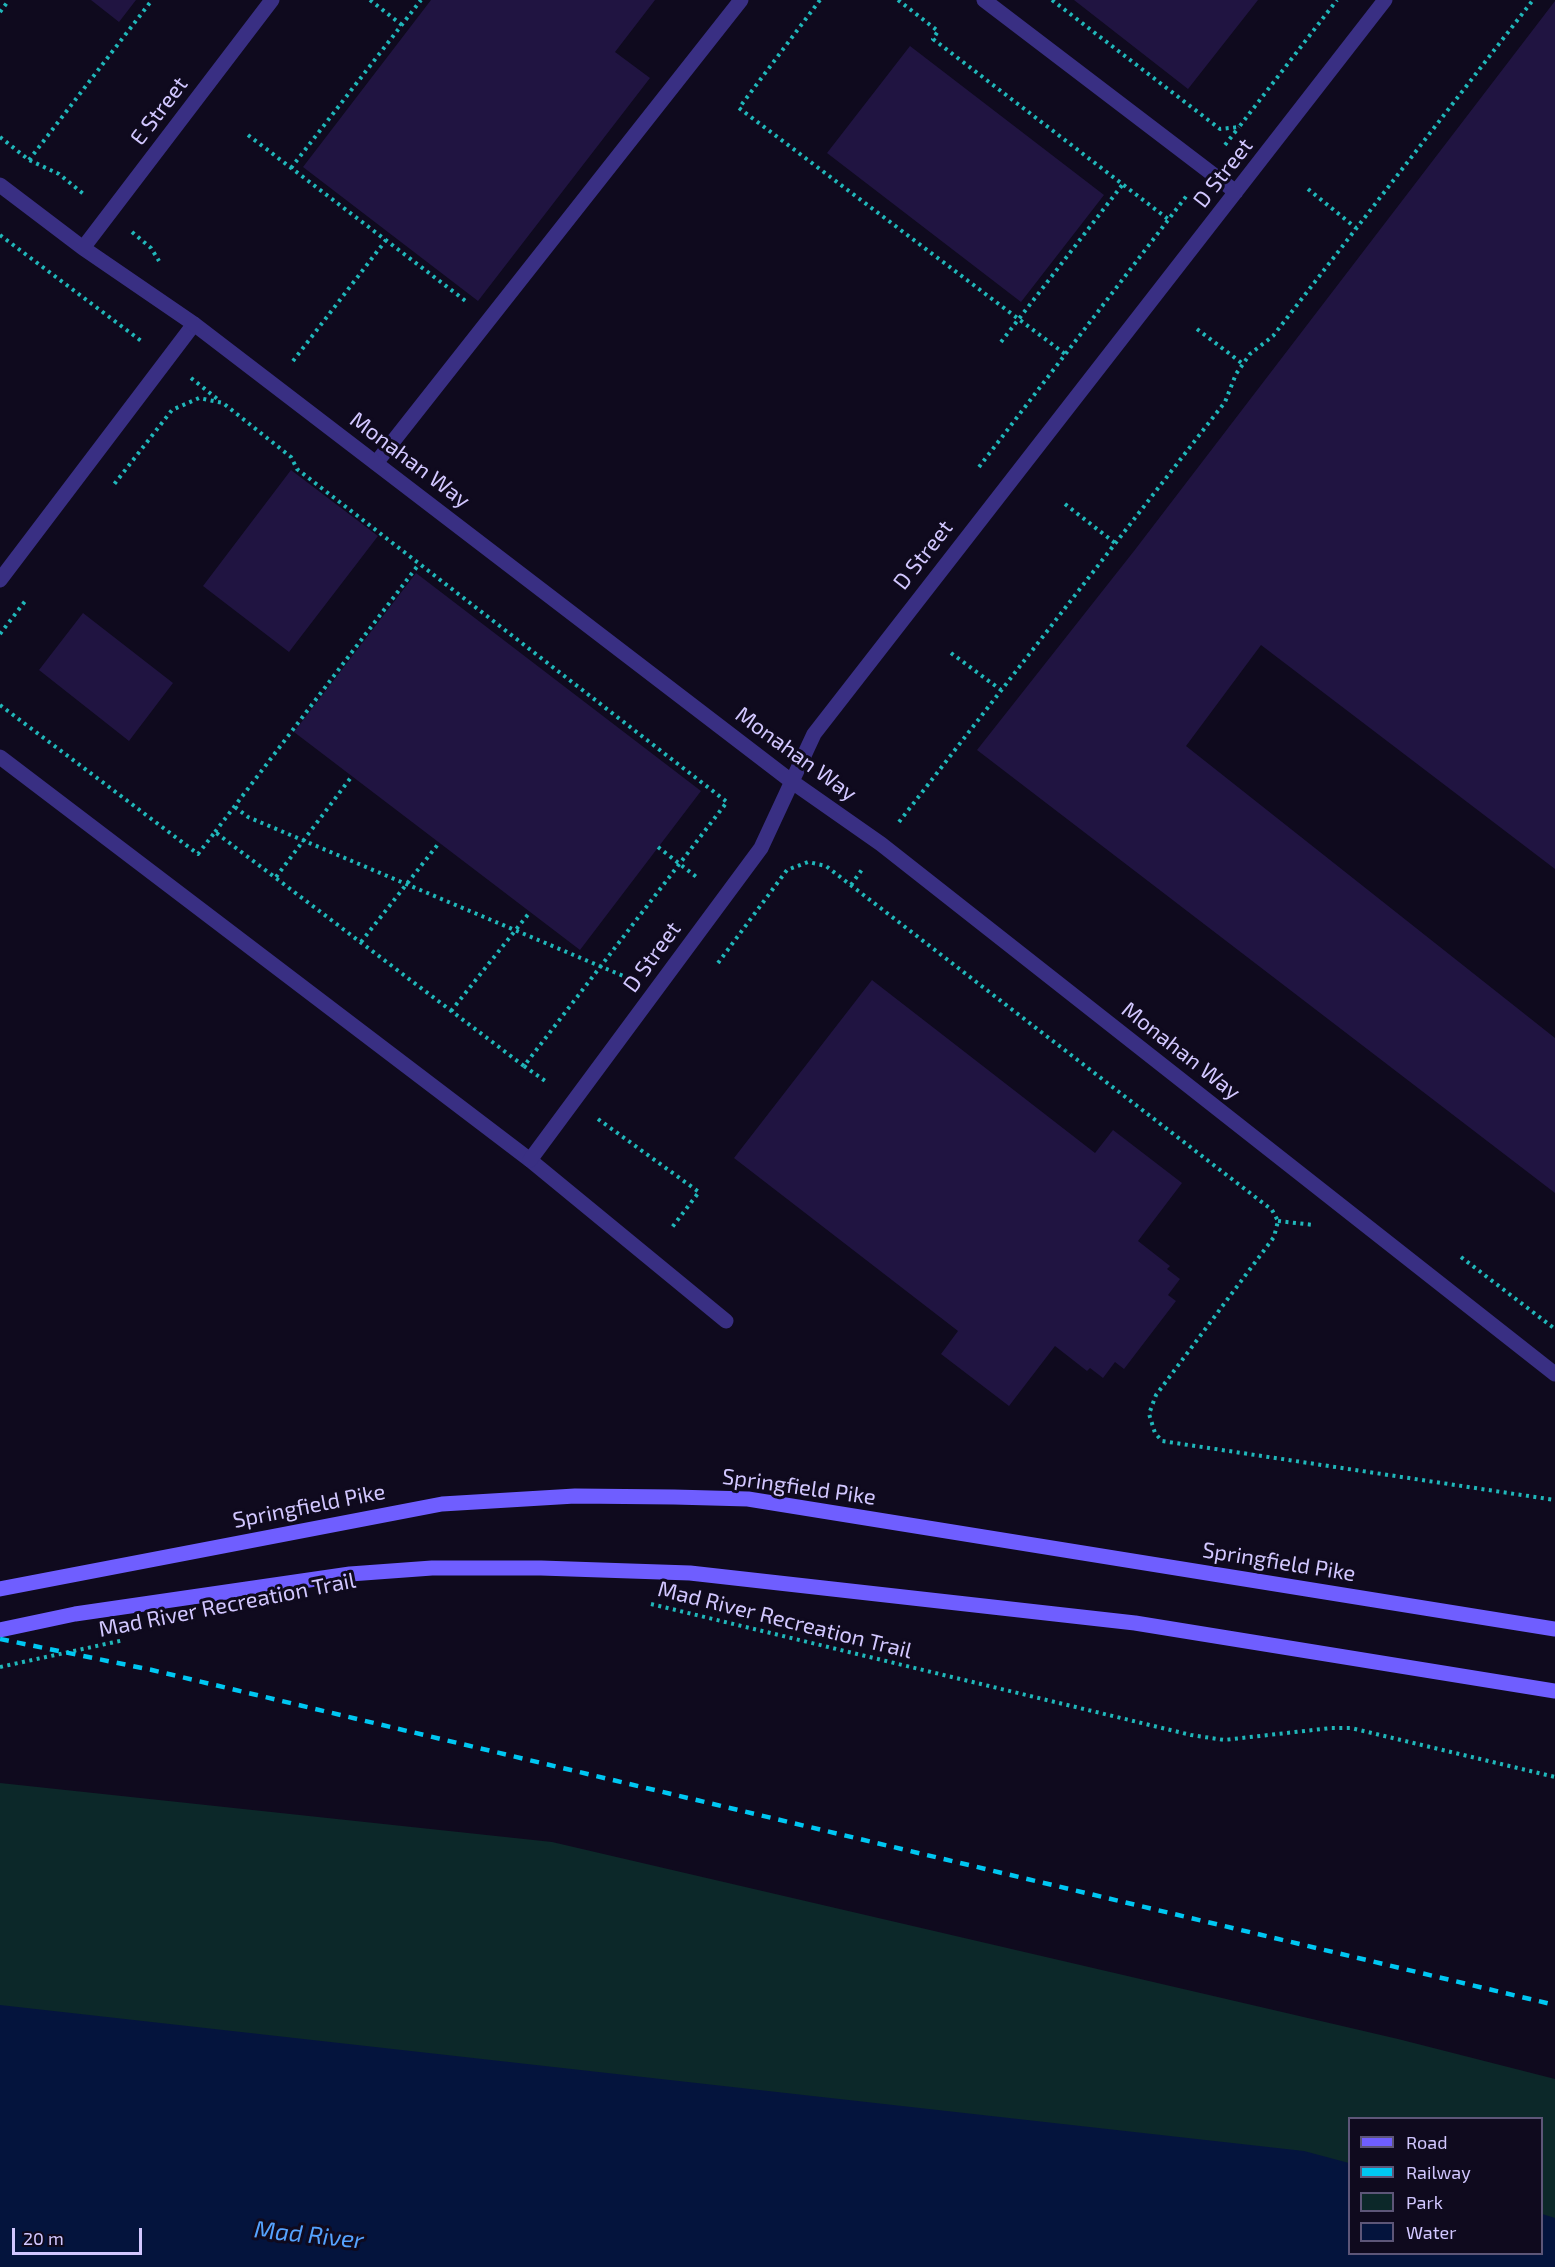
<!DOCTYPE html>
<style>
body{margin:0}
#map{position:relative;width:1555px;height:2267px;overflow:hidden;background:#0f0a1e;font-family:"Exo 2",sans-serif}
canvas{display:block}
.legend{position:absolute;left:1348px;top:2117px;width:195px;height:138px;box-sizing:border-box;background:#0f0a1e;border:2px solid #5d5678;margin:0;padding:8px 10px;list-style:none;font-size:18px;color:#d2c7ff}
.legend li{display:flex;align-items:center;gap:12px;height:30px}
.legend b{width:30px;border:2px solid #5d5678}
.scale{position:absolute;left:12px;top:2228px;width:130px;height:27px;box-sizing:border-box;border:3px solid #d2c7ff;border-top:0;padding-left:8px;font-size:18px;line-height:21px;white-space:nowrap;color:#d2c7ff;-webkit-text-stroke:4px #0f0a1e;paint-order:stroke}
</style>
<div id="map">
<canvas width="1555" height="2267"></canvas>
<ul class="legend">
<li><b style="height:8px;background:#6f5eff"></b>Road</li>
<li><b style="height:8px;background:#00c7f2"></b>Railway</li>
<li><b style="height:16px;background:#0c2829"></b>Park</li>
<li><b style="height:16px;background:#04143d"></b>Water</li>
</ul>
<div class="scale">20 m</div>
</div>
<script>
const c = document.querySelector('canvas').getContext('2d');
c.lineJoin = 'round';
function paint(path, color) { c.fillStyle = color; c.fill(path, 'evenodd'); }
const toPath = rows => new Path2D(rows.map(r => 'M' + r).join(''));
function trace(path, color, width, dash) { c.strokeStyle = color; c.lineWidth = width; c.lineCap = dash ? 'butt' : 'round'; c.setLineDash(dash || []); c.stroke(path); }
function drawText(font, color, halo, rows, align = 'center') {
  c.font = font + ' "Exo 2",sans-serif'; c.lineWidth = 6; c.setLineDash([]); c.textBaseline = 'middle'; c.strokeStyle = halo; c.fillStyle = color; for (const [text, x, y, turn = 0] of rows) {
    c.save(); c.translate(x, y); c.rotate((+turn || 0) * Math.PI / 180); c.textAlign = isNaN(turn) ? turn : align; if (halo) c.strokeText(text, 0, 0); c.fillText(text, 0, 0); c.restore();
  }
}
const green = toPath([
 [0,1783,552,1842,1398,2039,1555,2079,1555,2267,0,2267],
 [1350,2118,1542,2118,1542,2254,1350,2254]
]);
const water = toPath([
 [0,2005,1304,2151,1349,2163,1350,2254,1542,2254,1542,2214,1555,2218,1555,2267,0,2267]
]);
const building = toPath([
 [91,0,136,0,119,22],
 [431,0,655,0,615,52,650,78,478,301,303,167],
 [1074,0,1258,0,1188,89],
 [1555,1,1555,869,1261,645,1186,746,1555,1038,1555,1193,977,750,1134,551],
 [910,46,1104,195,1021,302,827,153],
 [291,470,378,536,289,652,203,586],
 [416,573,701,791,580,950,294,732],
 [83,613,173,683,129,741,39,670],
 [872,980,1095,1153,1113,1130,1182,1183,1138,1241,1170,1266,1167,1269,1180,1279,1168,1295,1176,1301,1124,1369,1115,1362,1103,1378,1090,1368,1087,1371,1055,1346,1009,1406,941,1354,958,1331,734,1158]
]);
const path = toPath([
 [370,0,402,25],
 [820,0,739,108,1065,354],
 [898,0,938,31,933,39,1168,219],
 [1052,0,1220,129,1239,127,1337,0],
 [0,12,9,0],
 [248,135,467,302],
 [0,137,29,160,59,174,86,196],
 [1225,145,1239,127],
 [29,160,152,0],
 [291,168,421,0],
 [1308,189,1356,228],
 [132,232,151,248,159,261],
 [0,235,144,343],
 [1197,329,1243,364],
 [1001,342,1123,184],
 [293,361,386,240],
 [191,378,220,401],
 [979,467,1188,194],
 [1065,504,1115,543],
 [0,634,26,600],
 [951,653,1001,690],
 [0,705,198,854,215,832,524,1066,727,802,297,469,291,457,223,403,199,398,172,410,112,487],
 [235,807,248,817,628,978],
 [899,822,1225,402,1236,374,1250,354,1273,336,1533,0],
 [215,832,419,564],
 [658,847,699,879],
 [276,877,352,776],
 [851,885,863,868],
 [361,942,439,843],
 [718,963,787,870,808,862,826,866,1272,1210,1278,1221,1274,1237,1156,1395,1149,1414,1155,1433,1162,1441,1555,1500],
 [451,1011,530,912],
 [524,1066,548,1083],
 [598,1119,699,1192,670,1230],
 [1278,1221,1314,1225],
 [1461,1257,1555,1329],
 [651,1604,1191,1735,1224,1740,1331,1728,1351,1728,1555,1777],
 [0,1667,124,1640]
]);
const service = toPath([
 [376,463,741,0],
 [0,580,194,324],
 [0,757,530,1160,726,1321]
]);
const minor = toPath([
 [984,0,1236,192],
 [0,185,83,248,194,324,791,781,881,844,1555,1374],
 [83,248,272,0],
 [530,1160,761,848,814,734,1385,0]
]);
const secondary = toPath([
 [0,1589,442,1504,575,1496,674,1497,748,1499,1555,1629],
 [0,1630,75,1614,350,1574,432,1568,541,1568,690,1573,1135,1623,1555,1691]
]);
const rail = toPath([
 [0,1639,152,1670,1555,2005]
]);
const streetNames = [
 ["E Street",159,111,-53],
 ["D Street",1223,173,-52],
 ["Monahan Way",410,460,37],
 ["D Street",923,555,-52],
 ["Monahan Way",796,754,36],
 ["D Street",652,957,-54],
 ["Monahan Way",1181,1051,38],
 ["Springfield Pike",799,1487,8],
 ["Springfield Pike",309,1506,-11],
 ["Springfield Pike",1279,1562,9],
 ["Mad River Recreation Trail",227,1605,-11],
 ["Mad River Recreation Trail",785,1620,14]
];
const waterNames = [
 ["Mad River",309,2235,6]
];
paint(green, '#0c2829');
paint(water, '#04143d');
paint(building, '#201441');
trace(path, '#20b7ba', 4, [3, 4.5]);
trace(service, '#392f83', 15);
trace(minor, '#392f83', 15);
trace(secondary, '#6f5eff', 15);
trace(rail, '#00c7f2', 4.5, [9, 8]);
drawText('22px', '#d2c7ff', '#0f0a1e', streetNames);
drawText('italic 24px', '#55a3ff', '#0f0a1e', waterNames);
</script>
